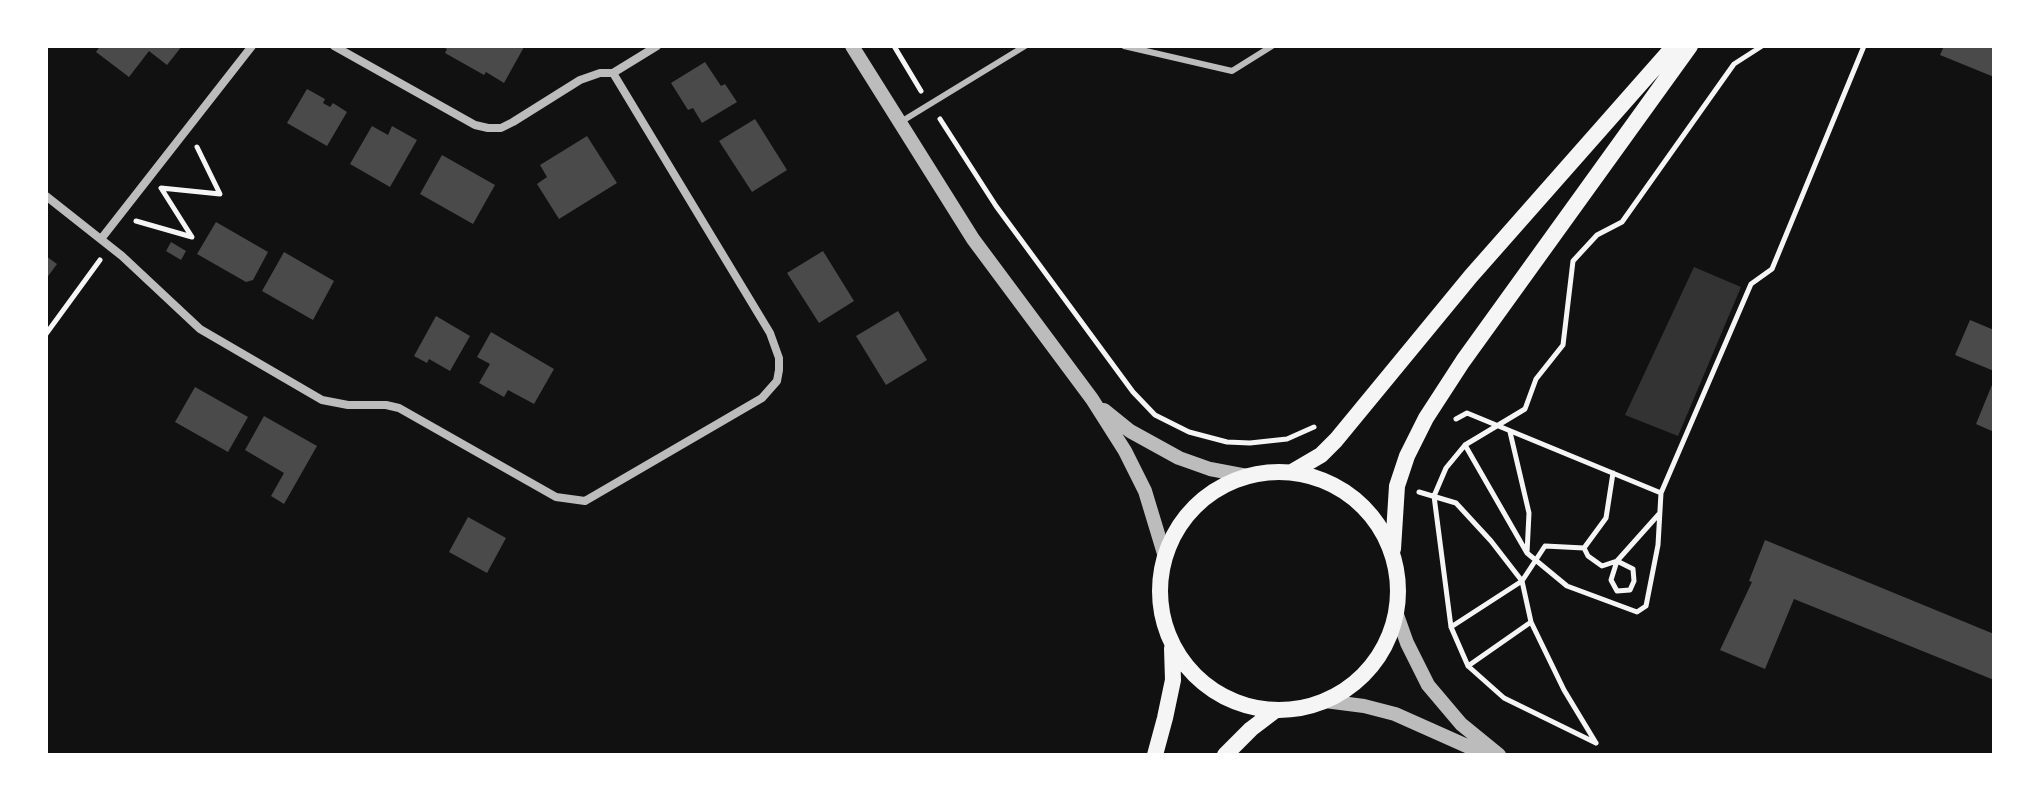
<!DOCTYPE html>
<style>
body{margin:0}
#map{position:relative;width:2040px;height:801px;overflow:hidden;background:#111;font-family:"Source Sans 3",sans-serif}
canvas{display:block}
.frame{position:absolute;inset:0;border:48px solid #fff;pointer-events:none}
</style>
<div id="map">
<canvas width="2040" height="801"></canvas>
<div class="frame"></div>
</div>
<script>
const c = document.querySelector('canvas').getContext('2d');
c.lineJoin = 'round';
function paint(path, color) { c.fillStyle = color; c.fill(path, 'evenodd'); }
const toPath = rows => new Path2D(rows.map(r => 'M' + r).join(''));
function trace(path, color, width, dash) { c.strokeStyle = color; c.lineWidth = width; c.lineCap = dash ? 'butt' : 'round'; c.setLineDash(dash || []); c.stroke(path); }
const water = toPath([
 [1694,267,1741,287,1678,436,1625,415]
]);
const building = toPath([
 [100,46,182,46,167,65,149,51,129,77,96,52],
 [441,46,523,46,524,47,504,83,486,72,484,75,445,53,447,49],
 [1944,46,1994,46,1994,77,1940,55],
 [705,62,721,86,725,84,737,102,702,123,693,108,688,110,671,83],
 [307,89,325,99,323,103,330,107,333,103,347,112,327,146,287,123],
 [755,119,787,170,752,192,719,141],
 [372,126,388,135,392,126,417,140,390,187,350,164],
 [587,136,617,183,559,219,537,184,547,177,540,165],
 [442,155,495,185,473,224,420,194],
 [216,222,268,252,253,280,246,282,197,254],
 [171,242,186,251,181,260,166,251],
 [823,251,854,301,819,323,787,273],
 [284,252,334,281,313,320,262,291],
 [46,256,57,264,46,279],
 [898,311,927,360,886,385,856,336],
 [436,316,470,336,450,371,429,359,427,363,414,356],
 [1970,320,1994,330,1994,371,1955,355],
 [491,332,554,369,534,404,508,390,504,397,479,383,490,364,477,357],
 [1994,380,1994,432,1976,424],
 [195,387,248,417,228,452,175,422],
 [264,416,317,446,284,504,271,496,284,473,245,450],
 [468,517,506,538,487,573,449,552],
 [1765,540,1994,634,1994,680,1794,599,1765,669,1720,650,1752,582,1749,581]
]);
const path = toPath([
 [894,46,921,91],
 [940,119,996,206,1133,392,1155,415,1189,432,1227,442,1250,443,1287,439,1314,427],
 [136,221,192,237,161,188,220,194,197,147],
 [46,334,100,260],
 [1456,419,1467,413,1661,493,1751,284,1772,269,1864,46],
 [1465,445,1527,553,1529,513,1510,432],
 [1419,492,1456,503,1491,541,1522,581,1451,627],
 [1584,548,1588,556,1602,566,1617,561,1611,580,1617,591,1630,590,1634,581,1633,569,1617,561,1659,514],
 [1527,553,1567,586,1637,612,1646,606,1658,545,1661,493],
 [1468,666,1531,622],
 [1596,743,1504,698,1468,666,1451,627,1434,496,1446,468,1465,445,1525,409,1536,379,1563,345,1573,261,1597,235,1622,222,1734,64,1762,46],
 [1596,743,1564,690,1531,622,1522,581,1545,546,1584,548,1606,518,1613,473]
]);
const service = toPath([
 [1124,46,1232,71,1272,46],
 [899,123,1025,46]
]);
const minor = toPath([
 [334,46,475,125,488,128,501,128,513,122,580,80,600,73,613,73,657,46],
 [46,196,122,256,200,329,322,400,348,405,386,405,399,408,556,497,585,501,762,398,777,381,779,370,779,358,770,333,613,73],
 [101,239,252,46]
]);
const tertiary = toPath([
 [852,46,973,239,1092,399,1125,451,1145,491,1165,557],
 [1104,410,1130,431,1179,458,1210,469,1247,476],
 [1396,612,1407,643,1428,685,1461,724,1499,755],
 [1325,701,1364,706,1395,714,1487,755]
]);
const secondary = toPath([
 '1160 591a119 119 0 1 1 238 0a119 119 0 1 1-238 0Z',
 [1292,472,1321,455,1336,440,1471,276,1674,46],
 [1393,549,1397,486,1407,456,1426,418,1463,361,1690,46],
 [1155,755,1165,718,1173,680,1172,648],
 [1225,755,1251,729,1276,710]
]);
paint(water, '#333');
paint(building, '#4a4a4a');
trace(path, '#f5f5f5', 5);
trace(service, '#bcbcbc', 6);
trace(minor, '#bcbcbc', 8);
trace(tertiary, '#bcbcbc', 14);
trace(secondary, '#f5f5f5', 16);
</script>
